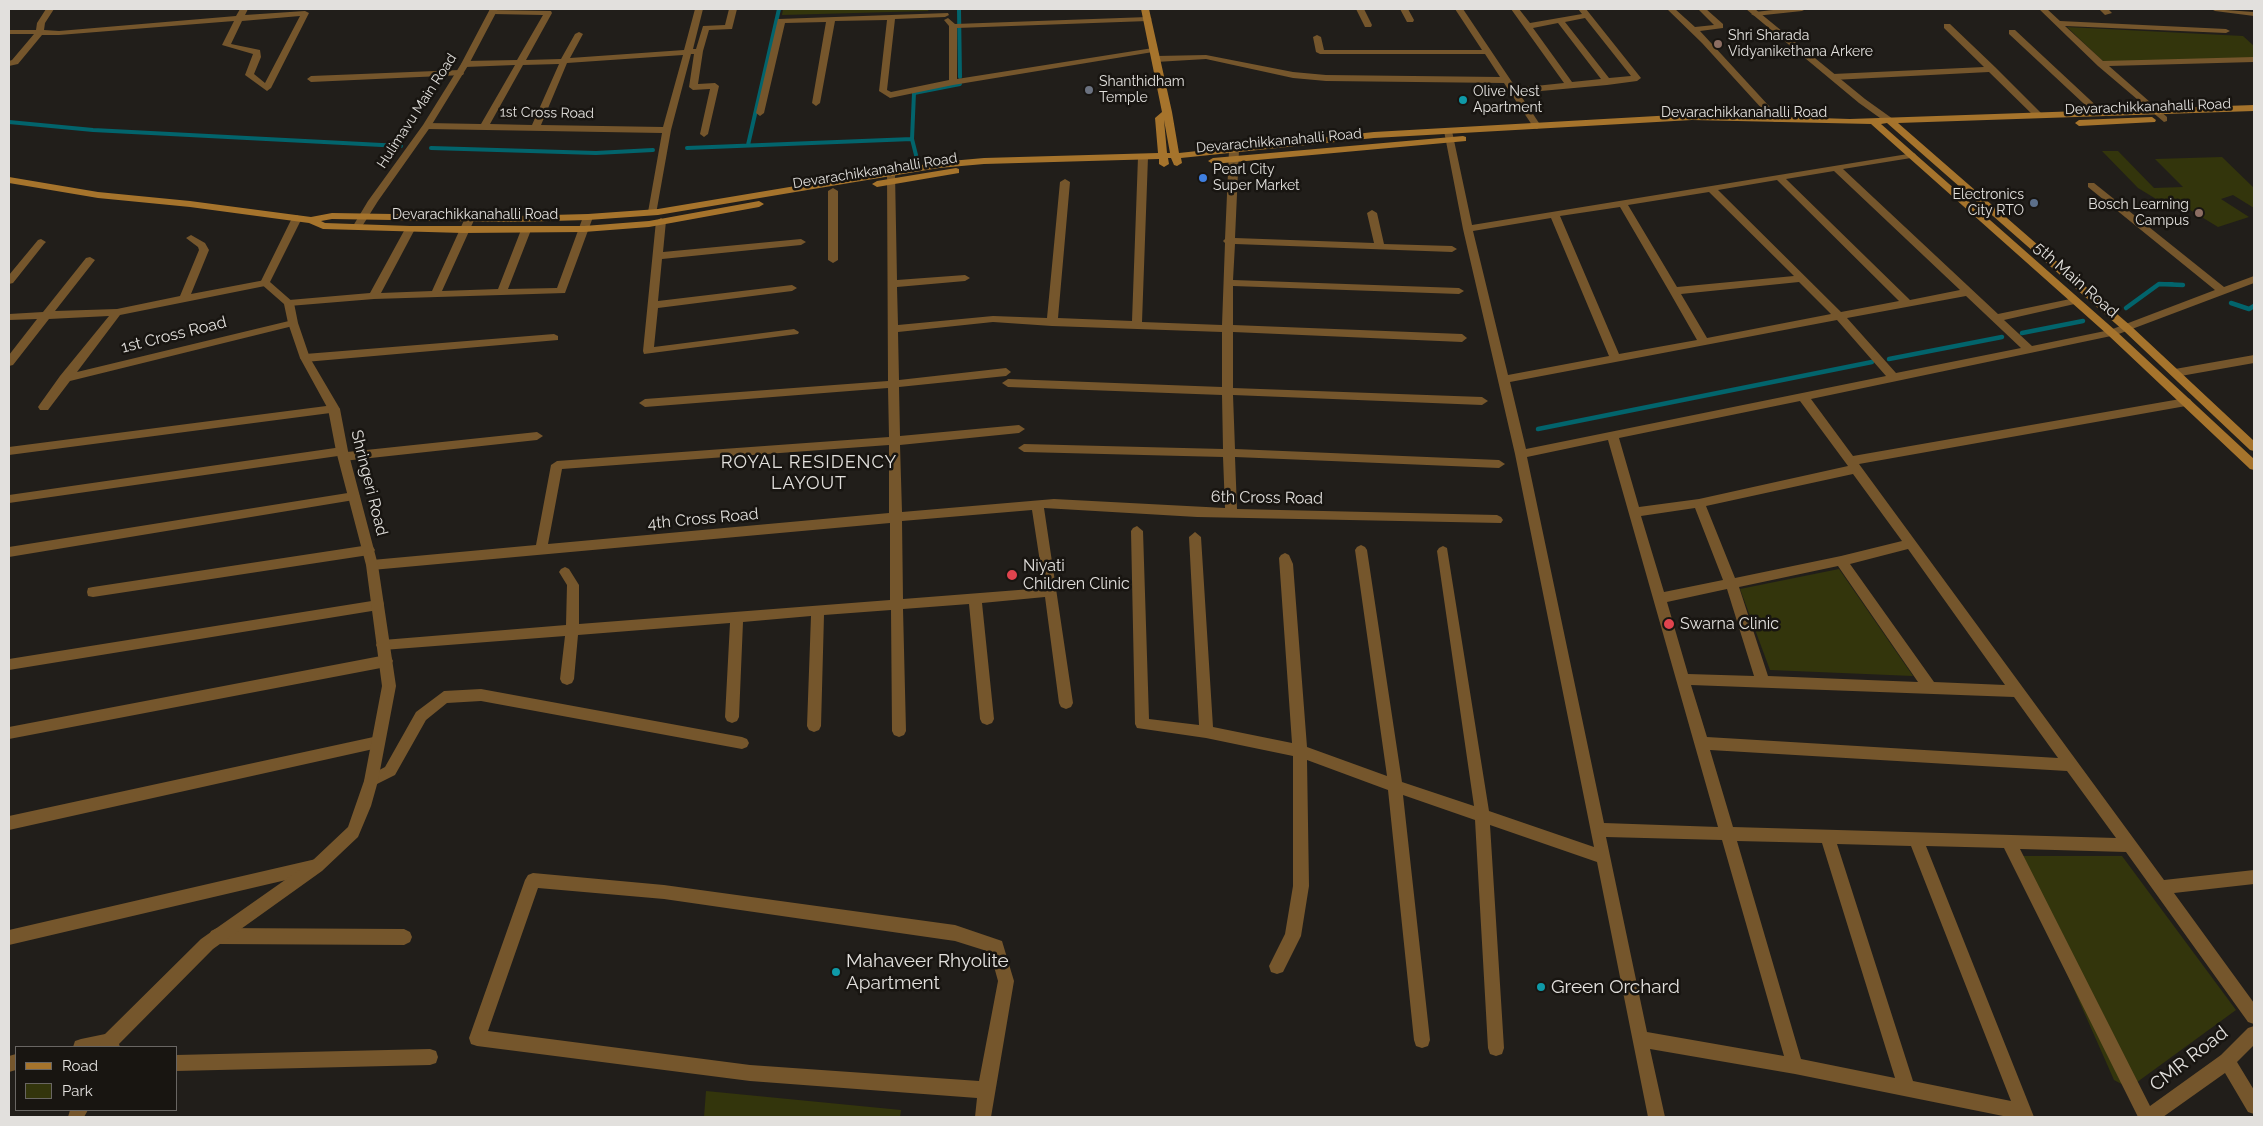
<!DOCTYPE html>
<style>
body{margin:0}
#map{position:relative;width:2263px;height:1126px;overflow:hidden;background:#211e1a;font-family:Raleway,sans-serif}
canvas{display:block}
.frame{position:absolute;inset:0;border:10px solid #e2e0dd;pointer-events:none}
.legend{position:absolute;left:15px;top:1046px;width:162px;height:65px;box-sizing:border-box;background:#181511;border:1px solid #696663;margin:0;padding:6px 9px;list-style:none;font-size:15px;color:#e2e0dd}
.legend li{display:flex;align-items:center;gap:10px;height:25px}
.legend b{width:25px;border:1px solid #696663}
</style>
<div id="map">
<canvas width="2263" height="1126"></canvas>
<div class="frame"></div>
<ul class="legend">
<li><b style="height:6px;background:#a6742c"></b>Road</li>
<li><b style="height:14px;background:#33350c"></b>Park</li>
</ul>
</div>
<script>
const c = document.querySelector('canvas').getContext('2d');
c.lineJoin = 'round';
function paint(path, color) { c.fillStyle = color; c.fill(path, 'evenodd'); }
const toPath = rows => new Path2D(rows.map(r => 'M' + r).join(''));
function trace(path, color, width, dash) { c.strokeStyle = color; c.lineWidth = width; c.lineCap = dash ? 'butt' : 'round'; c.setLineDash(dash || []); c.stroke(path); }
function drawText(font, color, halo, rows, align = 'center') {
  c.font = font + ' Raleway,sans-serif'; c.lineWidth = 5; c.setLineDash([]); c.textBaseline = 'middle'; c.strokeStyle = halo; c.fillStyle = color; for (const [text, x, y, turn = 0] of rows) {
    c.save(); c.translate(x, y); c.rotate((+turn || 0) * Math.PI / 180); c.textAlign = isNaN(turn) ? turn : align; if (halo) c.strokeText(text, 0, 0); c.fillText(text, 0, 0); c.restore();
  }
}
const green = toPath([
 [783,9,929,9,928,11,782,15],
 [2067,27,2243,36,2254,46,2254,58,2106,64],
 [2102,151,2118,151,2154,188,2183,187,2155,159,2222,157,2254,188,2254,208,2233,195,2221,199,2249,217,2218,227,2177,202,2166,205,2138,188],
 [1839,569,1913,676,1770,670,1740,589],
 [2015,856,2122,856,2236,1010,2129,1088,2114,1080],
 [706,1091,901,1110,900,1117,704,1117]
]);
const streamFar1 = toPath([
 [959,9,960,77],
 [9,122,93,130,401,146],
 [912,139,914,93,960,84],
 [748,145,779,9],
 [431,148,596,153,653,150],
 [687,148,912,139,917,159],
 [2163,284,2172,284]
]);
const stream = toPath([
 [2231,303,2249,309,2254,306],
 [2126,308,2159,284,2183,285],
 [2022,333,2083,321],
 [1889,359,2002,337],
 [1538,429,1872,362]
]);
const minor = toPath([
 [46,9,54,9,45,23,44,30,59,31,236,16,240,9,248,9,245,15,305,11,309,13,271,88,267,91,245,75,253,54,222,45,234,21,59,35,42,35,18,64,9,66,9,61,12,60,34,34,9,34,9,30,36,30,37,23,46,9],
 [300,16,265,83,254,74,261,57,260,50,231,44,242,21,300,16],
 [695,9,703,9,693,49,696,49,703,26,725,25,729,9,737,9,732,29,709,30,703,51,698,84,715,83,719,86,708,134,704,137,700,134,710,89,693,90,689,87,694,54,691,54,671,130,656,214,650,214,648,212,662,133,427,129,423,126,427,123,481,124,515,65,465,67,461,64,465,61,517,60,543,15,493,14,489,12,490,10,551,11,552,13,526,60,561,59,575,34,579,32,583,34,570,58,684,50,695,9],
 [683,55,663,127,541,125,567,63,683,55],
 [559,64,532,125,490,124,523,65,559,64],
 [1356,9,1364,9,1372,25,1371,27,1365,27,1356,9],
 [1400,9,1408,9,1414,20,1413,22,1407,22,1400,9],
 [1455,9,1463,9,1516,88,1564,83,1511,9,1519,9,1530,23,1582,14,1578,9,1586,9,1641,78,1637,81,1607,85,1519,93,1541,126,1537,129,1534,128,1504,83,1326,81,1293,78,1206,59,1156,62,1152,59,1156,56,1206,55,1293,72,1326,75,1500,77,1485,54,1320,54,1316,52,1313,37,1317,35,1321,37,1324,50,1482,50,1455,9],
 [1585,18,1631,76,1609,78,1565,22,1585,18],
 [1558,23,1601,79,1572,82,1533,28,1558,23],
 [1667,9,1675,9,1695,27,1714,25,1698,9,1706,9,1723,24,1723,28,1700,31,1780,118,1780,122,1774,122,1702,43,1667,9],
 [1782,9,1806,9,1802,11,1755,16,1751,14,1755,12,1782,9],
 [2039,9,2047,9,2060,21,2226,29,2230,31,2226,33,2065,26,2103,61,2254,57,2254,62,2109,66,2167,117,2167,121,2164,122,2098,66,2039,9],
 [2099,9,2108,9,2112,13,2105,15,2099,9],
 [2211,9,2254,12,2254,16,2215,11,2211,9],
 [948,13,949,15,945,17,895,19,887,90,891,92,949,80,949,26,944,20,948,18,955,24,1148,17,1152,19,1148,21,957,28,957,79,1153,48,1157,50,1153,52,953,85,890,98,879,91,887,20,835,21,820,103,816,106,812,103,826,22,785,23,764,113,760,116,756,113,778,19,948,13],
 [1944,24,1950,24,1995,67,2042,114,2042,118,2036,118,1989,72,1833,80,1829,77,1833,74,1984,67,1944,28,1944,24],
 [2009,30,2015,30,2103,112,2103,116,2097,116,2009,34,2009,30],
 [460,70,464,73,463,75,311,82,307,79,311,76,460,70],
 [1448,128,1452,131,1472,225,1914,153,1916,155,1911,158,1843,169,1998,314,2075,298,2079,299,2079,303,2004,320,2032,346,2110,330,2215,290,2088,187,2088,183,2094,183,2224,287,2254,276,2254,283,2116,335,1811,399,1853,456,2186,398,2190,399,2192,402,2190,405,2186,406,1859,464,2164,880,2254,870,2254,884,2174,893,2254,1003,2254,1024,2248,1022,2126,852,2020,849,2150,1106,2221,1055,2248,1028,2254,1026,2254,1045,2237,1062,2254,1090,2254,1114,2248,1112,2225,1073,2163,1117,2138,1117,2004,848,1926,846,2034,1117,2008,1117,1795,1074,1650,1049,1665,1117,1648,1117,1597,862,1490,825,1504,1048,1502,1054,1496,1056,1490,1054,1488,1048,1475,820,1403,795,1430,1040,1428,1046,1422,1048,1416,1046,1414,1040,1388,790,1307,760,1309,886,1301,936,1283,972,1277,974,1271,972,1269,966,1285,934,1293,886,1293,756,1206,738,1137,728,1135,724,1131,531,1133,528,1137,526,1143,531,1149,719,1199,725,1189,537,1195,532,1201,537,1213,727,1292,743,1279,558,1281,555,1285,553,1289,555,1293,564,1307,747,1387,776,1355,550,1357,547,1361,545,1365,547,1367,550,1402,782,1474,806,1437,551,1439,548,1443,546,1447,548,1489,811,1594,847,1515,454,1463,229,1444,131,1448,128],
 [1834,171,1960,290,1910,300,1786,179,1834,171],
 [1777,180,1899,301,1841,312,1718,190,1777,180],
 [1709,192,1794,276,1677,287,1628,205,1709,192],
 [1620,207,1669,291,1697,340,1619,354,1560,216,1620,207],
 [1551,218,1609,356,1508,375,1473,231,1551,218],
 [1799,282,1831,314,1707,338,1681,294,1799,282],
 [1966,296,2021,348,1896,373,1847,318,1966,296],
 [1837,320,1886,376,1526,449,1510,382,1837,320],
 [1800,401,1848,466,1699,499,1639,507,1619,438,1800,401],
 [1608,440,1718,827,1604,823,1527,457,1608,440],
 [1853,474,1902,541,1841,556,1735,578,1706,506,1853,474],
 [1695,508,1723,580,1664,592,1641,516,1695,508],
 [1908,549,2005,685,1934,682,1850,564,1908,549],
 [1838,566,1918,682,1768,676,1739,587,1838,566],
 [1727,589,1754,676,1688,674,1667,602,1727,589],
 [1691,685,2014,697,2058,758,1707,737,1691,685],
 [1710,750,2067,771,2116,838,1733,827,1710,750],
 [1606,837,1722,840,1784,1056,1647,1032,1606,837],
 [1737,841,1822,843,1895,1078,1801,1059,1737,841],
 [1837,844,1911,846,2011,1101,1913,1081,1837,844],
 [1234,147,1239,150,1235,238,1374,243,1367,213,1372,210,1377,213,1384,244,1452,246,1457,249,1452,252,1235,244,1233,280,1459,288,1464,291,1459,294,1233,286,1233,325,1462,334,1467,338,1462,342,1233,332,1233,388,1482,397,1488,401,1482,405,1233,395,1235,449,1499,460,1505,464,1499,468,1235,457,1237,509,1497,515,1501,517,1503,520,1501,523,1197,517,1044,508,1073,703,1071,707,1066,709,1061,707,1059,703,1045,597,982,603,994,719,992,723,987,725,982,723,980,719,969,604,903,609,906,731,904,735,899,737,894,735,892,731,891,610,824,615,821,726,819,730,814,732,809,730,807,726,811,616,743,622,739,717,737,721,732,723,727,721,725,717,730,623,578,635,574,679,572,683,567,685,562,683,560,679,565,636,383,650,378,649,376,645,378,641,383,640,566,625,567,585,559,572,561,569,565,567,569,569,579,585,579,624,890,600,890,523,372,570,368,568,366,565,368,562,372,560,536,545,551,465,557,461,889,437,888,388,645,407,639,403,645,399,888,381,887,171,890,170,895,173,897,280,965,275,970,278,965,281,897,287,898,325,993,316,1047,318,1060,182,1065,179,1070,182,1058,318,1132,321,1138,157,1143,154,1148,157,1142,322,1222,325,1225,243,1223,241,1225,239,1229,150,1234,147],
 [993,322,1052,326,1222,332,1222,387,1008,379,1002,383,1008,387,1222,395,1223,449,1024,444,1018,448,1024,452,1223,457,1225,508,1054,499,902,512,900,445,1019,433,1025,429,1019,425,900,436,899,387,1006,376,1011,372,1006,368,899,380,898,332,993,322],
 [889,445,889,513,548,544,562,469,889,445],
 [1032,510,1044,588,903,599,902,521,1032,510],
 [833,188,838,191,838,260,833,263,828,260,828,191,833,188],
 [588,214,593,217,565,293,374,299,289,306,284,303,289,300,370,293,405,229,410,226,415,229,381,293,432,291,465,218,470,215,475,218,442,291,498,289,521,230,526,227,531,230,508,289,557,288,583,217,588,214],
 [661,218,666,221,663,252,801,239,806,242,801,245,662,259,658,301,792,285,797,288,792,291,658,308,654,347,794,329,799,332,798,334,644,354,643,351,656,221,661,218],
 [191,235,205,243,209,250,191,294,265,280,270,283,265,286,120,315,77,372,293,320,298,323,297,325,70,381,48,410,40,410,38,407,40,404,60,376,109,316,49,319,13,365,9,366,9,355,37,319,9,320,9,314,43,312,86,258,90,257,95,260,55,311,117,309,180,296,199,250,198,247,186,238,191,235],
 [41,239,46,242,44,244,13,283,9,284,9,275,38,240,41,239],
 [554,334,558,336,558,340,305,362,300,358,305,354,554,334],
 [2254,355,2254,363,2175,377,2170,373,2175,369,2254,355],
 [334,405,340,409,338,412,9,455,9,447,334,405],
 [537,432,543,436,537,440,343,461,339,460,338,456,9,503,9,495,342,447,346,448,347,452,537,432],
 [354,492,360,496,354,500,9,557,9,547,354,492],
 [369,545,373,547,375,550,373,553,369,555,93,597,88,596,87,592,88,588,93,587,369,545],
 [378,600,383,601,384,605,383,609,378,610,9,670,9,659,378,600],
 [386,655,391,657,393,661,391,665,386,667,9,739,9,727,386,655],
 [481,689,742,737,747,739,749,743,747,747,742,749,481,701,447,703,426,720,395,775,371,787,366,785,364,781,366,777,385,767,416,712,444,691,481,689],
 [378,736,383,738,385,742,383,746,378,748,9,830,9,816,378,736],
 [316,859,321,861,323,866,321,871,316,873,9,945,9,930,316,859],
 [533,873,664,885,955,925,1002,941,1014,981,991,1117,975,1117,977,1098,750,1081,477,1046,471,1044,469,1038,525,880,528,875,533,873],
 [538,888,664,899,955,941,990,952,998,981,979,1081,750,1065,488,1031,538,888],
 [217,928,404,929,410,932,412,937,410,942,404,945,217,944,211,941,209,936,211,931,217,928],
 [110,1033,116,1035,120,1047,73,1047,75,1041,81,1039,110,1033],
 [430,1049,436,1051,438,1057,436,1063,430,1065,176,1071,176,1055,430,1049],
 [16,1054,16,1070,9,1072,9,1056,16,1054]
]);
const tertiary = toPath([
 [490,9,498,9,469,64,431,126,378,201,361,228,355,228,353,226,368,201,423,125,461,64,490,9],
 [1746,9,1755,9,1865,99,1893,119,1893,123,1887,123,1859,103,1746,9],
 [297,215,302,218,270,282,294,303,298,323,310,358,340,409,348,451,378,565,396,686,378,781,371,806,358,837,322,871,213,949,116,1047,99,1047,104,1035,201,939,312,861,348,827,364,781,382,686,366,565,336,451,328,409,300,358,288,323,284,304,260,283,292,218,297,215],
 [70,1110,88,1110,84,1117,68,1117,70,1110]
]);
const secondary = toPath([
 [1141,9,1149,9,1172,112,1179,153,1374,132,1692,114,1850,119,2254,105,2254,111,1898,123,2132,327,2254,441,2254,451,2250,450,2124,331,1887,123,1881,124,2116,331,2254,459,2254,470,2250,469,2108,335,1871,124,1692,120,1374,138,1181,158,1182,163,1177,166,1174,165,1171,158,1168,158,1169,164,1164,167,1159,164,1159,159,984,164,939,168,658,215,588,220,513,222,332,219,321,221,325,223,410,226,584,226,649,221,759,201,764,204,759,207,649,227,584,232,463,233,323,229,309,223,190,207,98,198,9,183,9,177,98,192,190,201,311,217,332,213,513,216,588,214,658,209,939,162,984,158,1158,153,1155,118,1162,112,1141,9],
 [1164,120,1170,153,1167,153,1164,120],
 [2152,117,2156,120,2155,122,2079,126,2075,123,2079,120,2152,117],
 [1463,136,1466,137,1466,141,1213,164,1208,161,1213,158,1463,136],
 [956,168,959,169,959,173,877,187,872,184,877,181,956,168]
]);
const markers = [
 [1718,44,5,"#8d6e63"],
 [1089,90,5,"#6b7280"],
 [1463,100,5,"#0f9aa8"],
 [1203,178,5,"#3f7fe0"],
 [2034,203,5,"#5c6f8a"],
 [2199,213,5,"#8d6e63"],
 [1012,575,6,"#e0444e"],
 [1669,624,6,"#e0444e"],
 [836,972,5,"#0f9aa8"],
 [1541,987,5,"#0f9aa8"]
];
const farPoinames = [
 ["Shri Sharada",1728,36],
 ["Vidyanikethana Arkere",1728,52],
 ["Shanthidham",1099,82],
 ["Temple",1099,98],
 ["Olive Nest",1473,92],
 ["Apartment",1473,108],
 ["Pearl City",1213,170],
 ["Super Market",1213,186],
 ["Electronics",2024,195,"right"],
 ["City RTO",2024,211,"right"],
 ["Bosch Learning",2189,205,"right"],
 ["Campus",2189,221,"right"]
];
const farStreetnames = [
 ["Devarachikkanahalli Road",2148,107,-2],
 ["Hulimavu Main Road",417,111,-57],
 ["1st Cross Road",547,113,1],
 ["Devarachikkanahalli Road",1744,113],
 ["Devarachikkanahalli Road",1279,141,-5],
 ["Devarachikkanahalli Road",875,171,-9],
 ["Devarachikkanahalli Road",475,215]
];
const streetNames = [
 ["5th Main Road",2076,280,41],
 ["1st Cross Road",174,335,-14],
 ["Shringeri Road",369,483,76],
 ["6th Cross Road",1267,498,1],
 ["4th Cross Road",703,519,-5]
];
const poiNames = [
 ["Niyati",1023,566],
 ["Children Clinic",1023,584],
 ["Swarna Clinic",1680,624]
];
const neighbourhoodNames = [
 ["ROYAL RESIDENCY",809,463],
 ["LAYOUT",809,484]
];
const nearPoinames = [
 ["Mahaveer Rhyolite",846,961],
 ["Apartment",846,983],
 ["Green Orchard",1551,987]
];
const nearStreetnames = [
 ["CMR Road",2189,1059,-38]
];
paint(green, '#33350c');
trace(streamFar1, '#02646c', 4);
trace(stream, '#02646c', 4.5);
paint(minor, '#75562c');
paint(tertiary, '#75562c');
paint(secondary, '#a6742c');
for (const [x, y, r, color] of markers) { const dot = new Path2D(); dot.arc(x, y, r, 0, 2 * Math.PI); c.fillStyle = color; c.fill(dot); trace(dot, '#181511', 2); }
drawText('14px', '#e2e0dd', '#181511', farPoinames, 'left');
drawText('14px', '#e2e0dd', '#181511', farStreetnames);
drawText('16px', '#e2e0dd', '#181511', streetNames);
drawText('16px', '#e2e0dd', '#181511', poiNames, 'left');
c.letterSpacing = '1px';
drawText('18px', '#e2e0dd', '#181511', neighbourhoodNames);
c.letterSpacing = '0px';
drawText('19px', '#e2e0dd', '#181511', nearPoinames, 'left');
drawText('19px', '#e2e0dd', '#181511', nearStreetnames);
</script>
